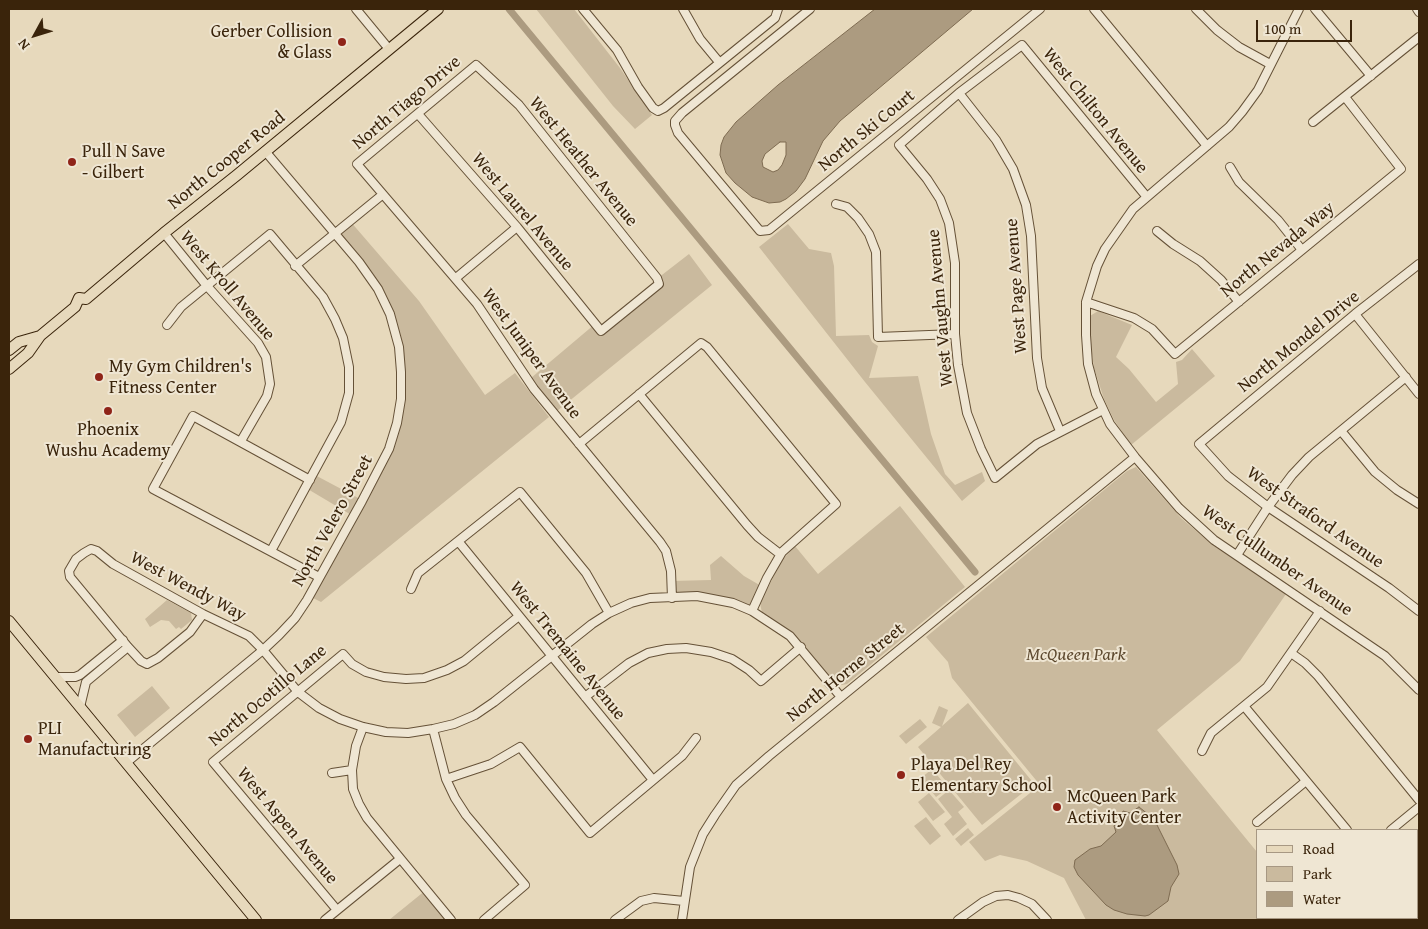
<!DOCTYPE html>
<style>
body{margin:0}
#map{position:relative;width:1428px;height:929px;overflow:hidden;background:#e7d9bc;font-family:"Gentium Book Plus",serif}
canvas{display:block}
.frame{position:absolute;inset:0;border:10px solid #3a240b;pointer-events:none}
.legend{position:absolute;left:1256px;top:829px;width:162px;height:90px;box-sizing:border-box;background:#efe6d3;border:1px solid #a79883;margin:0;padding:6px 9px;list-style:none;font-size:15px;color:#3a240b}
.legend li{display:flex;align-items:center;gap:10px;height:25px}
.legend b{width:25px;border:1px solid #a79883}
.north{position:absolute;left:10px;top:10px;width:50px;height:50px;-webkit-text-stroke:4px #efe6d3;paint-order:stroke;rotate:231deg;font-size:14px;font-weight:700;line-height:20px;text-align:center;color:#3a240b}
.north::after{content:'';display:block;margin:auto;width:18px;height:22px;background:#3a240b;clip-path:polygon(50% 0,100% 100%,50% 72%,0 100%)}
.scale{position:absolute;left:1256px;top:20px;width:96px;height:22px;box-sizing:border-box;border:2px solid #3a240b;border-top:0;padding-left:6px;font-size:15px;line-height:18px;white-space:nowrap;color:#3a240b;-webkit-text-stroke:4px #efe6d3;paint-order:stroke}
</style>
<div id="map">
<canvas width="1428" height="929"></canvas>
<div class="frame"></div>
<ul class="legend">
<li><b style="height:6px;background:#e7d9bc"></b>Road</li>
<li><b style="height:14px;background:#caba9e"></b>Park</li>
<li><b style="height:14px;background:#ac9b80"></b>Water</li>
</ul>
<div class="north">N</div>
<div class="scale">100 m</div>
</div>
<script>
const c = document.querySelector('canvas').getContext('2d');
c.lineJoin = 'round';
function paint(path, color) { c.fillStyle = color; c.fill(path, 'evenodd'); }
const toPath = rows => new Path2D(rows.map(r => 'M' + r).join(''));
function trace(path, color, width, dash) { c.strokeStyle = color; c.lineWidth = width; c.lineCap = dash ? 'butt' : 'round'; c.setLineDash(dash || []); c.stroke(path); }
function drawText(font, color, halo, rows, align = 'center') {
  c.font = font + ' "Gentium Book Plus",serif'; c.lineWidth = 4; c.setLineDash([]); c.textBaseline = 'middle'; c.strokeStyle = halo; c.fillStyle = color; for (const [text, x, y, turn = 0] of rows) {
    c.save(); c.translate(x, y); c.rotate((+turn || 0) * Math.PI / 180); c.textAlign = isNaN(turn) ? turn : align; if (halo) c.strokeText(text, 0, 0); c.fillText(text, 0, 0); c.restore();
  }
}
const green = toPath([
 [536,9,574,9,620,68,652,115,635,129,613,106],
 [350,221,419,301,485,395,515,373,549,417,321,602,309,596,353,516,306,488,313,474,362,500,397,423,399,349,378,289,334,234],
 [788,224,809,249,831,253,834,266,836,336,869,335,872,342,878,346,869,378,918,376,931,434,945,474,955,485,982,472,985,481,962,501,865,382,759,247],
 [689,254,712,285,557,411,531,378,595,324,601,331,659,284,658,278],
 [1098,311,1132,325,1116,357,1129,369,1156,402,1178,384,1176,362,1182,360,1192,349,1215,376,1131,445,1114,420,1104,399,1094,368,1091,347,1090,316],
 [1136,467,1181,518,1214,546,1286,594,1240,661,1157,730,1257,852,1257,918,1311,918,1313,920,1086,920,1064,878,1027,861,1000,855,985,861,969,842,1040,785,952,678,948,662,926,637,1127,471],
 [900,506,965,587,847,684,837,686,798,639,762,613,760,603,782,560,795,546,818,574],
 [721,556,744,576,763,587,752,611,697,596,672,598,671,581,711,580,710,565],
 [167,600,191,613,192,620,181,629,179,627,176,629,169,621,161,620,150,627,145,619],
 [152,686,170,708,135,737,117,715],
 [968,703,1031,780,1030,787,982,825,918,747,941,727,932,723,939,706,948,710,942,726],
 [920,719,927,727,906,744,899,736],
 [932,769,948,788,936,797,921,778],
 [949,790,964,807,958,812,967,824,953,836,944,824,952,817,938,799],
 [929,793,945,812,933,821,918,802],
 [926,817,941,836,930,845,914,826],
 [968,828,974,835,961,846,955,839],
 [426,890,450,920,389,920]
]);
const water = toPath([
 [875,9,973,9,840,121,823,141,805,179,796,191,786,199,780,202,769,203,752,197,735,183,726,173,720,155,721,145,724,137,736,122,778,85,875,9],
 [780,142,786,142,786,155,782,165,778,170,773,172,763,167,762,161,765,154,780,142],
 [1139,807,1149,815,1157,825,1177,865,1179,874,1171,887,1168,901,1149,915,1145,916,1127,914,1114,910,1106,905,1078,875,1074,867,1075,860,1090,849,1101,846,1116,832,1114,826,1122,815,1123,811,1130,813,1139,807]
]);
const canal = toPath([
 [509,9,975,572]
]);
const minor = toPath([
 [356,9,389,49],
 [583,9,617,50,638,87,653,108,658,111,664,108,775,18,778,9],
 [683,9,700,39,719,62],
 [810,9,682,113,675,121,675,125,678,133,760,231,769,230,1040,9],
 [1094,9,1207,146],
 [1196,9,1217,30,1239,47,1270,64],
 [1299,9,1258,90,1242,112,1229,127,1133,209,1105,249,1097,266,1086,302,1086,335,1088,364,1096,394,1110,424,1135,457,1179,508,1214,540,1385,656,1419,690],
 [1315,9,1371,76],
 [1417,9,1419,12],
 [959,93,996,140,1013,169,1026,205,1031,236,1037,358,1042,388,1060,431],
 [418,114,517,227,601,331,659,284,657,278,519,105,476,65,357,164,477,304,534,389,660,542,666,551,671,571,672,598],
 [1313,122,1419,37],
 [1230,167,1239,182,1278,220,1302,250],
 [836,204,847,207,858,218,869,234,876,252,878,337,955,334],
 [1157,231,1173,244,1200,261,1221,280,1239,302],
 [164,233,207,286,258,343,266,357,270,384,267,396,241,441],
 [1419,264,1355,314,1199,444,1228,476,1268,507,1389,588,1419,611],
 [295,266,382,195],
 [456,278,517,227],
 [1086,302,1134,318,1152,329,1175,354,1401,169,1345,97],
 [1355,314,1419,394],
 [167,325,181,307,270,234,323,297,335,319,343,338,349,367,349,393,341,422,271,551],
 [639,394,747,525,758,537,780,554],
 [1103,410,1037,444,995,478,981,449,967,413,958,365,955,334,955,263,949,223,940,199,927,179,899,145,959,93,1022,45,1146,196],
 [1342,432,1375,472,1397,490,1419,504],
 [579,444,701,343,707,347,836,504,782,552,767,578,752,611],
 [310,480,193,416,153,489,319,577],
 [458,541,653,780],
 [1237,555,1268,507,1292,475,1309,457,1406,377],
 [411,589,418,573,520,492,586,573,609,613],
 [203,614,190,632,158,658,147,664,141,661,128,647,70,577,69,571,76,559,84,553,91,549,97,551,113,564,203,614,249,636,263,650,298,692,319,708,340,719,363,727,386,732,408,733,433,729,454,724,475,715,494,702,592,624,609,613,631,603,650,598,697,596,733,603,752,611,790,636,841,697],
 [1291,653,1305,663,1318,676,1419,800],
 [56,677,75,677,80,675,123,640],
 [585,697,629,663,648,653,667,649,686,648,711,652,732,659,749,670,761,681,801,647],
 [1244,706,1347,830],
 [80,707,86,682,128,647],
 [363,727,356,746,352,770,353,789,359,804,367,818,451,920],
 [433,729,446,779,455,798,466,815,525,885,484,920],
 [1202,751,1211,733,1267,687,1320,611],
 [126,763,263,650,279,635,295,618,307,600,362,501,389,449,397,423,401,399,401,372,399,347,390,314,378,289,359,262,265,151],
 [332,773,352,770],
 [446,779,491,764,520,747,590,833,682,756,696,738],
 [1257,822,1306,781],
 [1391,830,1419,807],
 [337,910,213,762,343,654,352,664,366,672,384,677,406,679,424,678,447,670,464,661,519,616],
 [325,920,400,859],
 [615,920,641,901,654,898,684,901],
 [682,920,690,867,703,834,715,815,736,785,769,756,1135,457],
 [958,920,983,902,996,896,1008,895,1019,898,1032,904,1047,920],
 [1418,920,1419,919]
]);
const major = toPath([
 [9,350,19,342,40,336],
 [9,369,28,353,40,336,75,307,79,298,86,299,164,233,237,175,438,9],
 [9,621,256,920]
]);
const markers = [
 [342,42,5,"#8f2418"],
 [72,162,5,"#8f2418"],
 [99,377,5,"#8f2418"],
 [108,411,5,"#8f2418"],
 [28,739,5,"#8f2418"],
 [901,775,5,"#8f2418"],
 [1057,807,5,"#8f2418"]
];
const poiNames = [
 ["Gerber Collision",332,32,"right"],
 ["& Glass",332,53,"right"],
 ["Pull N Save",82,152],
 ["- Gilbert",82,173],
 ["My Gym Children's",109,367],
 ["Fitness Center",109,388],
 ["Phoenix",108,430,"center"],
 ["Wushu Academy",108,451,"center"],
 ["PLI",38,729],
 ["Manufacturing",38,750],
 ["Playa Del Rey",911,765],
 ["Elementary School",911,786],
 ["McQueen Park",1067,797],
 ["Activity Center",1067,818]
];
const streetNames = [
 ["North Tiago Drive",407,103,-40],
 ["West Chilton Avenue",1095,111,51],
 ["North Ski Court",867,131,-39],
 ["North Cooper Road",227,161,-39],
 ["West Heather Avenue",583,162,51],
 ["West Laurel Avenue",522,212,50],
 ["North Nevada Way",1278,250,-39],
 ["West Kroll Avenue",227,286,50],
 ["West Page Avenue",1017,286,-94],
 ["West Vaughn Avenue",941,308,-95],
 ["North Mondel Drive",1299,342,-39],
 ["West Juniper Avenue",531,354,54],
 ["West Straford Avenue",1315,518,35],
 ["North Velero Street",333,521,-61],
 ["West Cullumber Avenue",1277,561,35],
 ["West Wendy Way",188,587,28],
 ["West Tremaine Avenue",567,651,51],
 ["North Horne Street",846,673,-39],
 ["North Ocotillo Lane",268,696,-40],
 ["West Aspen Avenue",287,826,50]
];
const parkNames = [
 ["McQueen Park",1076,655]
];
paint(green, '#caba9e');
paint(water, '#ac9b80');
trace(water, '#7e6b51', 1);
trace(canal, '#ac9b80', 7);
trace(minor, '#655137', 10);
trace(major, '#3a240b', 12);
trace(minor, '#efe6d3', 8);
trace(major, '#e7d9bc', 10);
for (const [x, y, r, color] of markers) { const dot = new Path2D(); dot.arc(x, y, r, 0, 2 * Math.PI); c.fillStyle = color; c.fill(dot); trace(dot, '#efe6d3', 2); }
drawText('18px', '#3a240b', '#efe6d3', poiNames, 'left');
drawText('18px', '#3a240b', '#efe6d3', streetNames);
drawText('italic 18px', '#5e4a30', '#efe6d3', parkNames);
</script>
